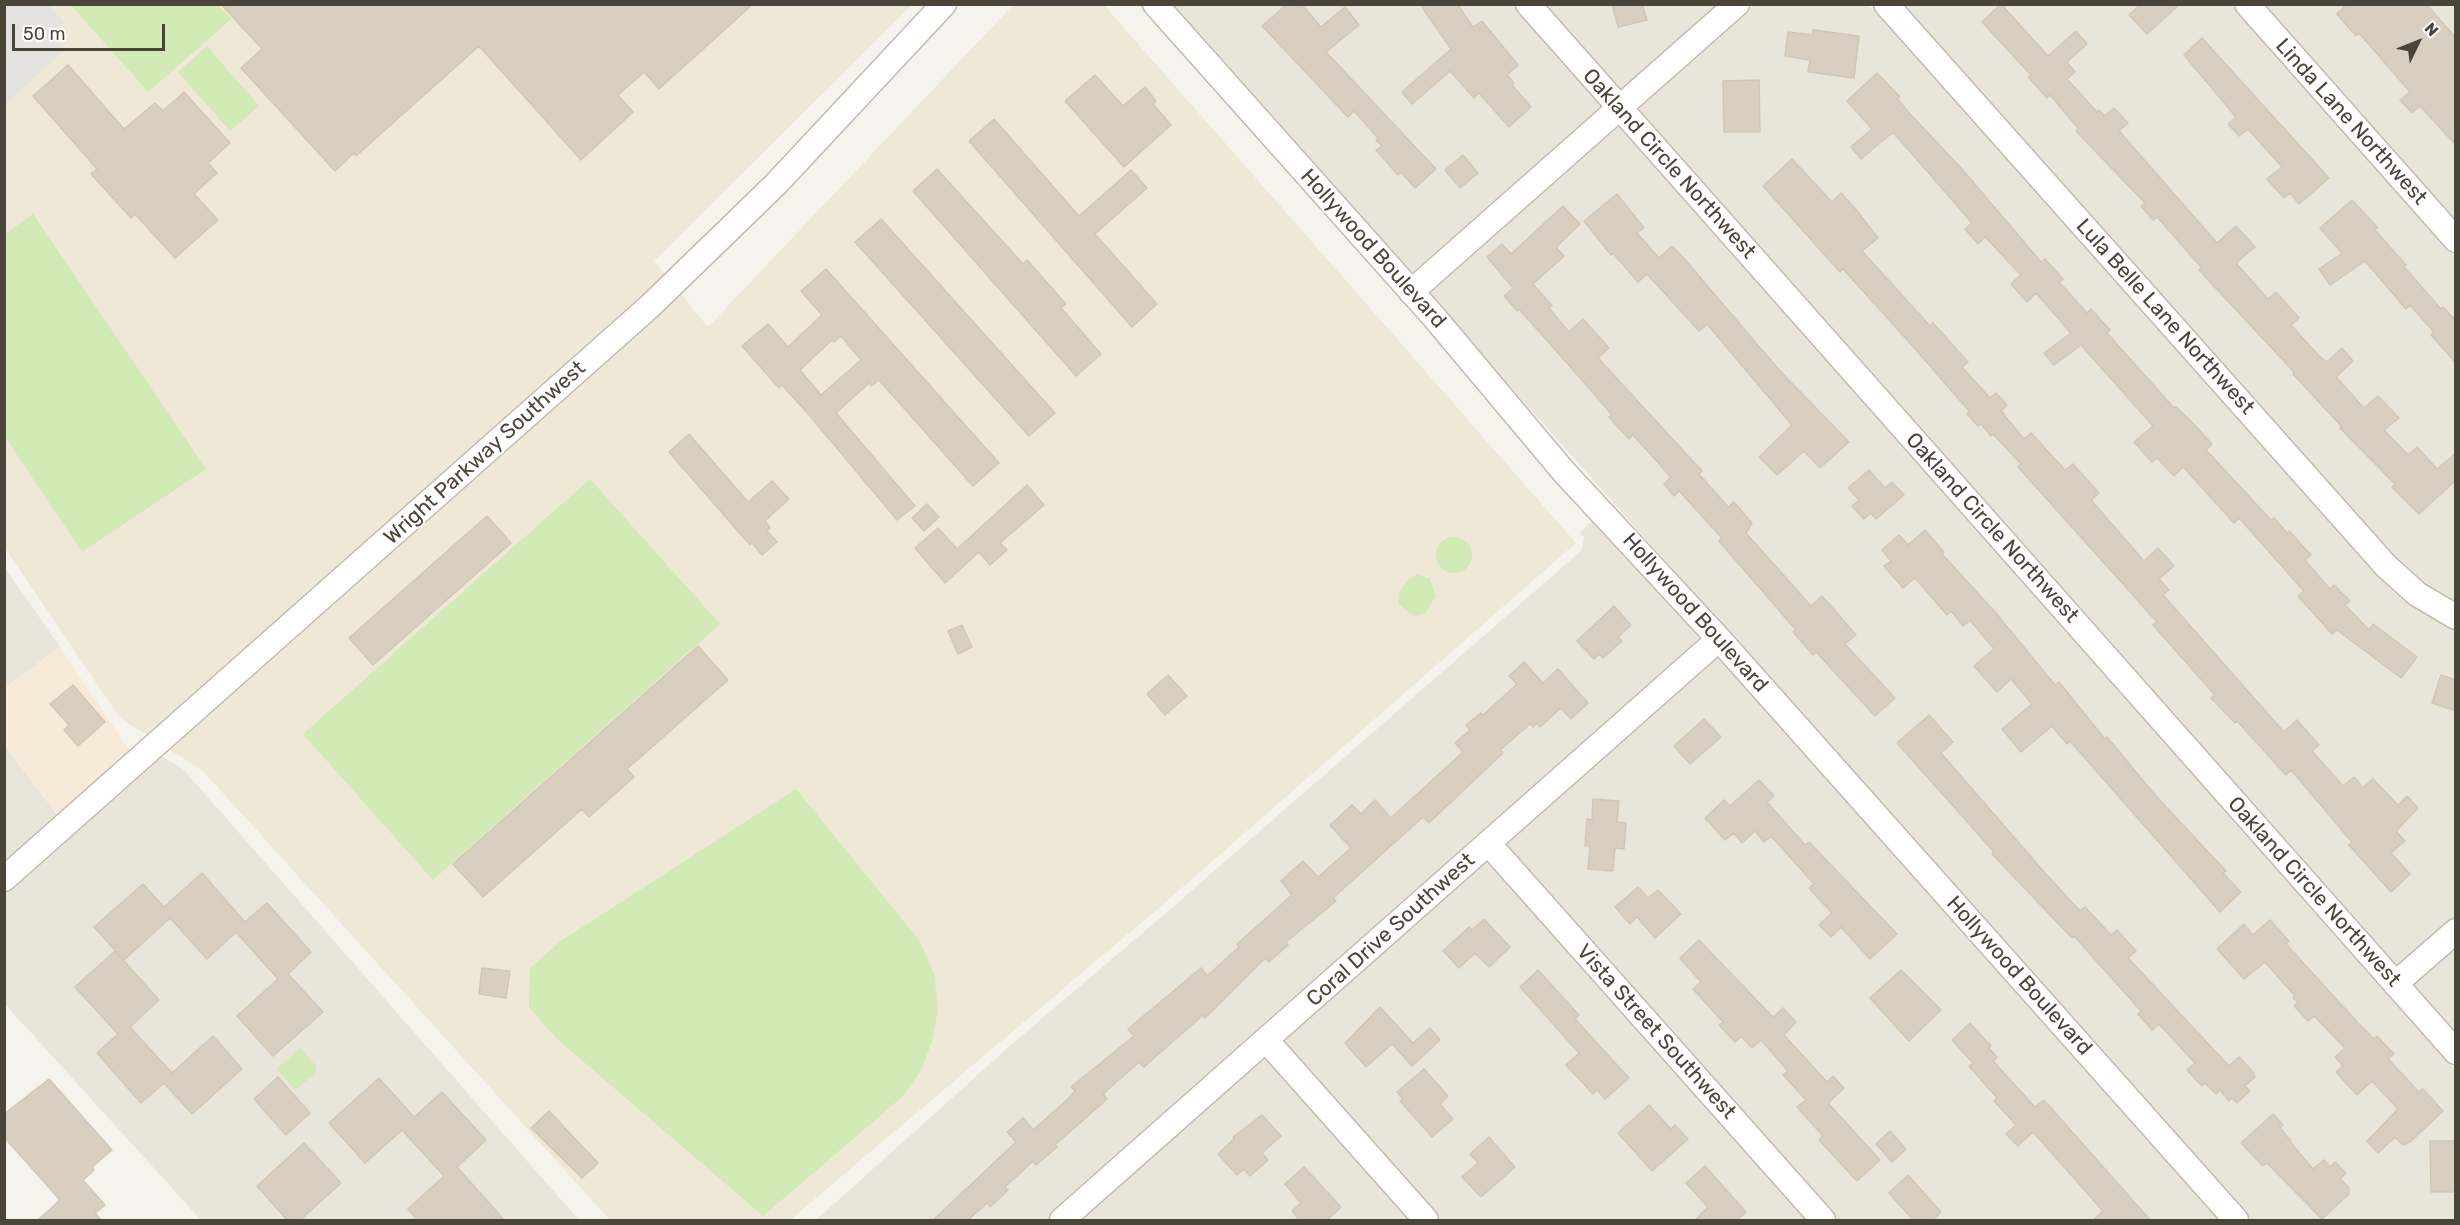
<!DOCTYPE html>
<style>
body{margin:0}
#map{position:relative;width:2460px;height:1225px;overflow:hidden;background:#f6f3ec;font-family:Rubik,sans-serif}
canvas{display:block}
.frame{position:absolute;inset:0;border:6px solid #4b4439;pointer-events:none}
.north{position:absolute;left:2388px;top:12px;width:60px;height:60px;-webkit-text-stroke:4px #fff;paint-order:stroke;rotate:47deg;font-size:16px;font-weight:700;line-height:24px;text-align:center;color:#4b4439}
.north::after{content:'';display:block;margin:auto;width:21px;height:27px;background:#4b4439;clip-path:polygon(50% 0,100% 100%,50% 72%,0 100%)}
.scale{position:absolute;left:12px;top:24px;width:153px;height:27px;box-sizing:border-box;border:3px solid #4b4439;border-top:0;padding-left:8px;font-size:18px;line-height:21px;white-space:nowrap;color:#4b4439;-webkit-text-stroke:4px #fff;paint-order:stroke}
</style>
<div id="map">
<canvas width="2460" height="1225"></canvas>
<div class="frame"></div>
<div class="north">N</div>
<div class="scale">50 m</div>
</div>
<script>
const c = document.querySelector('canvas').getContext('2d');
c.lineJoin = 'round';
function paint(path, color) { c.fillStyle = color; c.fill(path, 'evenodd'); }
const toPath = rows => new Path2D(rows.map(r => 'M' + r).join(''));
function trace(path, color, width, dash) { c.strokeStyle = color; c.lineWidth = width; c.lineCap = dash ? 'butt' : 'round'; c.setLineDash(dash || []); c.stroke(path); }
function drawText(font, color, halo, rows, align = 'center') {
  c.font = font + ' Rubik,sans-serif'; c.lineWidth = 4.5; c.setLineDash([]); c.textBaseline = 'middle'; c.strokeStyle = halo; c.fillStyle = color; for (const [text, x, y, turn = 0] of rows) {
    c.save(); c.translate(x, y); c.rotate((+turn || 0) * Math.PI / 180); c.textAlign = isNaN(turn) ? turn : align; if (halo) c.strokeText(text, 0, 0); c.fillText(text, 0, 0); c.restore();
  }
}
const residential = toPath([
 [1171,5,1512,5,1603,108,1413,276],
 [1544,5,1721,5,1621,92],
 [1754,5,1866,5,1874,10,2409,603,2455,630,2455,917,2397,968,1634,107],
 [1903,5,2231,5,2455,258,2455,604,2425,585,2394,558],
 [2263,5,2455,5,2455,222],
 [1617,123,2455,1069,2455,1220,2252,1220,1426,292],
 [1596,518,1704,639,1047,1220,816,1220,1011,1045,1174,906,1582,550,1584,537,1580,532],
 [4,566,60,647,5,688,4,688],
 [1717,655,2221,1220,1839,1220,1504,843],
 [4,744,59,817,4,866],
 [160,755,183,769,579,1220,201,1220,5,1004,5,893],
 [1486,859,1807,1220,1442,1220,1282,1040],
 [2455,944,2455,1034,2411,984],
 [1264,1056,1410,1220,1078,1220]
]);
const commercial = toPath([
 [60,647,131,753,59,817,5,744,5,688]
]);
const education = toPath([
 [4,5,912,5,654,261,708,327,1013,5,1104,5,1576,543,1168,900,790,1220,610,1220,203,771,120,718,5,548]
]);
const green = toPath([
 [71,5,218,5,231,19,148,92],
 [207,46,259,106,230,131,178,72],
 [33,214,206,469,82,552,5,437,5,234],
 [590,479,720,624,433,880,303,734],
 '1436 555a18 18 0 1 1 36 0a18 18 0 1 1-36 0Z',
 [1417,574,1430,579,1436,596,1425,613,1414,616,1398,604,1399,593,1407,581],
 [796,789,919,940,934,973,938,1010,932,1041,921,1070,902,1097,763,1216,557,1039,529,1007,530,968,561,941],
 [300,1048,316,1066,316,1073,295,1090,277,1069]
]);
const parking = toPath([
 [5,4,49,5,64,22,51,34,65,50,5,104]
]);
const building = toPath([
 [221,4,753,4,659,89,644,72,618,95,633,112,581,160,479,46,356,156,354,153,335,171,241,68,262,49,221,4],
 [1287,4,1301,4,1321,27,1345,7,1359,25,1326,52,1436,169,1415,188,1401,172,1398,175,1376,150,1382,146,1376,140,1378,138,1354,111,1348,117,1262,26,1287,4],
 [1420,4,1457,4,1473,27,1482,21,1518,65,1507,75,1514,83,1512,85,1531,107,1509,127,1479,93,1474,98,1450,71,1412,104,1402,92,1451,49,1420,4],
 [1612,4,1642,4,1647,20,1618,27,1612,4],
 [2001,4,2048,56,2076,31,2087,44,2067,62,2075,72,2067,79,2097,112,2099,110,2105,116,2114,108,2128,123,2119,131,2217,243,2236,226,2255,247,2236,263,2268,299,2276,292,2299,318,2291,325,2319,356,2327,362,2342,348,2353,361,2336,377,2364,408,2378,396,2399,418,2384,430,2408,455,2417,447,2437,469,2456,453,2456,480,2419,514,2392,487,2395,484,2340,428,2342,427,2293,374,2294,372,2212,284,2199,270,2202,268,2165,226,2157,217,2153,220,2141,206,2145,203,2076,131,2079,129,2050,95,2047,98,2028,77,2031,75,1982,22,2001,4],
 [2141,4,2180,4,2147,34,2129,15,2141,4],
 [2347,4,2426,4,2456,38,2456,145,2420,106,2412,113,2400,100,2410,92,2359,33,2356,36,2337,14,2347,4],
 [1813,30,1859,36,1854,78,1808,72,1810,60,1785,56,1788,32,1813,35,1813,30],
 [2202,38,2329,178,2299,204,2290,193,2284,198,2267,179,2282,167,2248,129,2239,136,2228,124,2236,117,2184,55,2202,38],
 [68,65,124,129,155,103,163,111,184,92,230,143,208,163,217,173,194,194,218,220,175,258,135,214,131,218,91,174,97,169,33,96,68,65],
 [1877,73,1900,97,1897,99,1912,116,1962,169,2041,262,2045,259,2063,279,2059,282,2087,313,2091,309,2110,330,2107,333,2174,408,2176,407,2190,420,2212,444,2206,450,2271,520,2274,518,2287,533,2289,531,2311,555,2305,560,2330,589,2334,585,2350,601,2345,605,2369,630,2373,624,2417,657,2401,678,2337,630,2332,634,2298,596,2304,591,2239,518,2234,523,2183,467,2174,476,2157,458,2152,462,2134,442,2153,426,2081,345,2054,365,2044,353,2071,333,2036,293,2027,302,2011,284,2021,275,1985,237,1978,244,1965,229,1972,223,1893,132,1861,159,1851,147,1872,129,1847,101,1877,73],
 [1095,75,1123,106,1145,87,1156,101,1153,104,1171,125,1124,167,1065,101,1095,75],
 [1759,80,1760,132,1724,132,1723,81,1759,80],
 [994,119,1079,216,1131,170,1147,188,1095,234,1157,304,1132,327,969,141,994,119],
 [1463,155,1478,173,1460,188,1445,170,1463,155],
 [1792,159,1832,202,1841,193,1858,212,1878,238,1862,251,1930,326,1933,323,1968,362,1962,367,1990,398,1996,393,2007,405,2001,411,2024,439,2031,433,2065,470,2073,464,2099,493,2091,500,2144,561,2158,548,2174,566,2159,579,2169,590,2163,595,2284,732,2297,720,2319,745,2312,751,2343,786,2354,777,2363,788,2373,779,2398,805,2407,796,2418,808,2396,831,2405,841,2391,853,2410,874,2391,892,2349,845,2352,842,2291,770,2286,775,2237,721,2235,723,2211,698,2215,695,2153,625,2157,622,2018,467,2021,464,1993,434,1991,436,1981,424,1978,426,1967,414,1970,412,1910,343,1843,269,1840,272,1763,186,1792,159],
 [937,169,1023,264,1027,260,1066,304,1061,308,1101,354,1076,376,913,191,937,169],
 [1617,194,1644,228,1637,233,1659,258,1672,246,1681,255,1780,371,1849,442,1820,468,1804,451,1777,475,1759,457,1792,425,1707,324,1699,331,1647,274,1638,282,1613,253,1611,255,1584,221,1617,194],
 [2352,200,2378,228,2375,230,2406,265,2404,267,2441,309,2443,307,2456,321,2456,363,2431,335,2434,332,2410,305,2406,309,2365,261,2330,285,2319,269,2342,253,2320,228,2352,200],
 [1563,206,1580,224,1556,247,1564,256,1533,284,1552,306,1549,308,1569,332,1583,319,1609,348,1598,358,1702,471,1699,474,1728,507,1734,502,1744,514,1752,523,1746,533,1811,606,1822,596,1856,635,1845,644,1895,698,1875,716,1816,652,1813,655,1793,632,1796,630,1719,541,1722,538,1679,491,1674,496,1664,484,1671,477,1633,435,1629,439,1609,417,1612,415,1597,397,1519,309,1517,311,1504,296,1513,288,1487,257,1502,244,1511,254,1563,206],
 [881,219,1055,413,1029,436,855,242,881,219],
 [826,269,999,463,973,486,879,380,871,386,869,383,836,413,915,506,897,520,810,416,782,385,779,388,742,346,768,324,788,347,822,315,801,291,826,269],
 [841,336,861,360,821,395,800,370,832,340,834,342,841,336],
 [689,434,748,502,772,481,789,499,765,521,770,528,767,531,777,542,762,555,752,543,750,545,669,452,689,434],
 [1869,470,1885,488,1892,482,1904,495,1876,519,1871,513,1864,519,1852,506,1859,500,1848,488,1869,470],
 [1027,485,1044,505,1000,543,1007,550,990,565,979,552,945,583,915,548,938,528,957,549,1027,485],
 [927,504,939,517,924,531,912,518,927,504],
 [487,516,511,543,373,665,349,638,487,516],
 [1925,530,1944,552,1942,554,1995,612,2055,685,2059,682,2105,739,2107,737,2155,795,2226,871,2223,873,2241,892,2220,912,2070,741,2067,744,2052,726,2021,752,2002,729,2032,704,2011,679,1997,692,1974,666,1994,649,1970,620,1963,626,1951,611,1947,615,1915,578,1903,588,1884,566,1891,561,1882,550,1899,535,1908,545,1925,530],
 [1614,606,1631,625,1618,637,1622,641,1603,658,1599,654,1594,659,1577,641,1614,606],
 [962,625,972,647,958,654,948,631,962,625],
 [698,646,728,680,627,769,634,777,589,817,582,809,483,897,453,864,698,646],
 [1524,662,1543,683,1558,669,1588,703,1571,719,1561,708,1540,727,1537,723,1533,727,1530,724,1500,750,1503,753,1447,806,1429,823,1423,817,1333,898,1336,901,1286,942,1288,945,1269,962,1265,958,1205,1018,1203,1015,1144,1067,1139,1062,1103,1094,1107,1099,1055,1145,1057,1147,1036,1165,1033,1161,1005,1187,1008,1190,990,1207,987,1203,967,1221,932,1221,1016,1142,1007,1132,1023,1118,1033,1130,1068,1099,1075,1091,1071,1087,1134,1036,1128,1029,1201,968,1207,976,1239,947,1237,944,1292,895,1281,881,1303,861,1318,877,1351,848,1330,825,1352,805,1361,814,1375,800,1391,818,1463,752,1455,743,1470,730,1466,725,1481,713,1483,715,1517,684,1509,676,1524,662],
 [1168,675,1187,696,1165,715,1147,694,1168,675],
 [2441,675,2456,680,2456,711,2432,703,2441,675],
 [73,685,105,722,78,746,64,730,69,725,50,704,73,685],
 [1929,715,1953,742,1941,753,2045,873,2080,911,2085,907,2111,935,2117,930,2136,951,2128,958,2229,1066,2239,1057,2253,1072,2255,1077,2245,1086,2250,1091,2237,1103,2232,1098,2229,1101,2220,1090,2216,1094,2205,1083,2202,1086,2187,1070,2195,1063,2159,1024,2152,1030,2138,1014,2141,1011,2074,936,2072,938,1992,854,1994,852,1897,743,1929,715],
 [1704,719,1721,737,1690,764,1674,746,1704,719],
 [1759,780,1774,796,1767,802,1805,845,1809,842,1897,934,1870,959,1841,927,1831,937,1819,925,1832,913,1809,888,1814,884,1771,836,1764,842,1755,831,1742,843,1734,833,1725,840,1705,818,1724,800,1730,806,1759,780],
 [1593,799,1619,801,1617,822,1626,823,1624,849,1615,848,1613,871,1588,869,1590,846,1585,846,1587,819,1592,820,1593,799],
 [202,873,245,922,267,903,311,952,288,974,323,1012,273,1056,237,1016,278,979,236,932,207,959,170,918,124,960,94,927,143,884,164,907,202,873],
 [1638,887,1648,898,1658,890,1681,914,1655,938,1637,917,1630,924,1615,907,1638,887],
 [1484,919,1510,947,1489,967,1475,953,1459,968,1443,951,1469,927,1472,930,1484,919],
 [2270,920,2289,941,2286,944,2358,1023,2374,1039,2377,1036,2394,1054,2388,1059,2419,1092,2423,1089,2443,1111,2410,1142,2403,1145,2395,1137,2378,1153,2367,1141,2398,1109,2372,1081,2357,1095,2336,1072,2343,1066,2335,1057,2345,1048,2314,1016,2308,1021,2294,1006,2298,1002,2293,998,2295,996,2265,962,2244,979,2217,949,2244,924,2253,935,2270,920],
 [1699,940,1771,1015,1774,1017,1783,1008,1796,1022,1784,1035,1827,1082,1833,1076,1844,1088,1828,1103,1880,1160,1857,1181,1819,1140,1823,1136,1797,1107,1806,1100,1783,1075,1788,1071,1761,1040,1752,1048,1741,1036,1735,1042,1719,1025,1723,1022,1693,989,1701,982,1680,958,1699,940],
 [115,951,159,1000,130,1027,172,1073,213,1036,242,1069,192,1114,164,1083,141,1103,97,1053,118,1034,75,987,115,951],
 [482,968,510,971,506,998,479,994,482,968],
 [1538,970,1579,1015,1575,1019,1629,1078,1605,1099,1597,1090,1593,1094,1566,1065,1579,1053,1520,987,1538,970],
 [1901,970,1941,1010,1909,1041,1870,998,1901,970],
 [1380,1007,1413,1043,1430,1028,1440,1040,1412,1066,1392,1044,1366,1067,1345,1043,1380,1007],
 [1970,1023,1991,1046,1989,1048,1997,1057,1993,1061,2035,1107,2044,1100,2151,1221,2092,1221,2103,1211,2033,1132,2018,1146,2006,1134,2016,1125,1994,1101,1997,1098,1969,1066,1973,1063,1952,1040,1970,1023],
 [1424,1069,1448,1096,1440,1104,1453,1119,1432,1137,1400,1101,1403,1099,1397,1092,1424,1069],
 [278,1077,310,1113,286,1135,254,1099,278,1077],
 [379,1078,414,1117,442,1092,486,1140,457,1167,505,1221,418,1221,408,1209,444,1176,402,1130,365,1163,329,1123,379,1078],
 [49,1079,112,1150,92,1167,94,1170,83,1180,105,1205,95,1213,102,1221,37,1221,60,1200,4,1137,4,1114,49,1079],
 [1649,1105,1671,1129,1675,1125,1688,1139,1652,1171,1618,1133,1649,1105],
 [549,1111,598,1163,582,1178,531,1128,549,1111],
 [2273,1114,2283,1125,2280,1128,2291,1141,2290,1142,2313,1169,2324,1160,2330,1167,2335,1162,2346,1173,2340,1179,2349,1188,2349,1194,2322,1219,2267,1163,2263,1166,2241,1143,2273,1114],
 [1262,1115,1281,1136,1262,1153,1268,1160,1250,1176,1244,1169,1237,1175,1218,1154,1234,1139,1233,1137,1262,1115],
 [1890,1131,1906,1149,1892,1162,1876,1144,1890,1131],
 [1489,1137,1515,1167,1481,1197,1462,1177,1478,1163,1470,1154,1489,1137],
 [2430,1141,2456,1141,2456,1192,2431,1192,2430,1141],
 [304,1143,341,1183,299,1221,288,1221,257,1186,304,1143],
 [1705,1166,1746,1212,1736,1221,1694,1221,1708,1207,1686,1183,1705,1166],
 [1304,1167,1341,1207,1326,1221,1300,1221,1292,1211,1301,1203,1285,1184,1304,1167],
 [1908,1175,1941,1212,1931,1221,1914,1221,1889,1193,1908,1175]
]);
const minor = toPath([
 [1155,4,1434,317,1564,472,1719,639,2236,1220],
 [1528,4,2456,1052],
 [1886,4,2386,566,2417,594,2456,617],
 [2247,4,2456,240],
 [1411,292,1737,4],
 [1488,843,1823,1220],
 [4,879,649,307,776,184,944,4],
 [2395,984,2456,931],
 [1266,1040,1426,1220],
 [1062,1220,1719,639]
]);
const streetNames = [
 ["Linda Lane Northwest",2351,122,48],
 ["Oakland Circle Northwest",1669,164,48],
 ["Hollywood Boulevard",1373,249,48],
 ["Lula Belle Lane Northwest",2165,317,48],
 ["Wright Parkway Southwest",485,453,-42],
 ["Oakland Circle Northwest",1992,528,48],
 ["Hollywood Boulevard",1695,613,48],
 ["Oakland Circle Northwest",2314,892,48],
 ["Coral Drive Southwest",1391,930,-42],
 ["Hollywood Boulevard",2019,976,48],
 ["Vista Street Southwest",1656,1032,48]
];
paint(residential, '#eae5da');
paint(commercial, '#f7ead8');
paint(education, '#efe8d6');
paint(green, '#d2eab5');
paint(parking, '#e5e3e0');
paint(building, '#d8cfc1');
trace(building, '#d3c7b4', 1.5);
trace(minor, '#c2bbae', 27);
trace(minor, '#fff', 24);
drawText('21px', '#4b4439', '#fff', streetNames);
</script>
